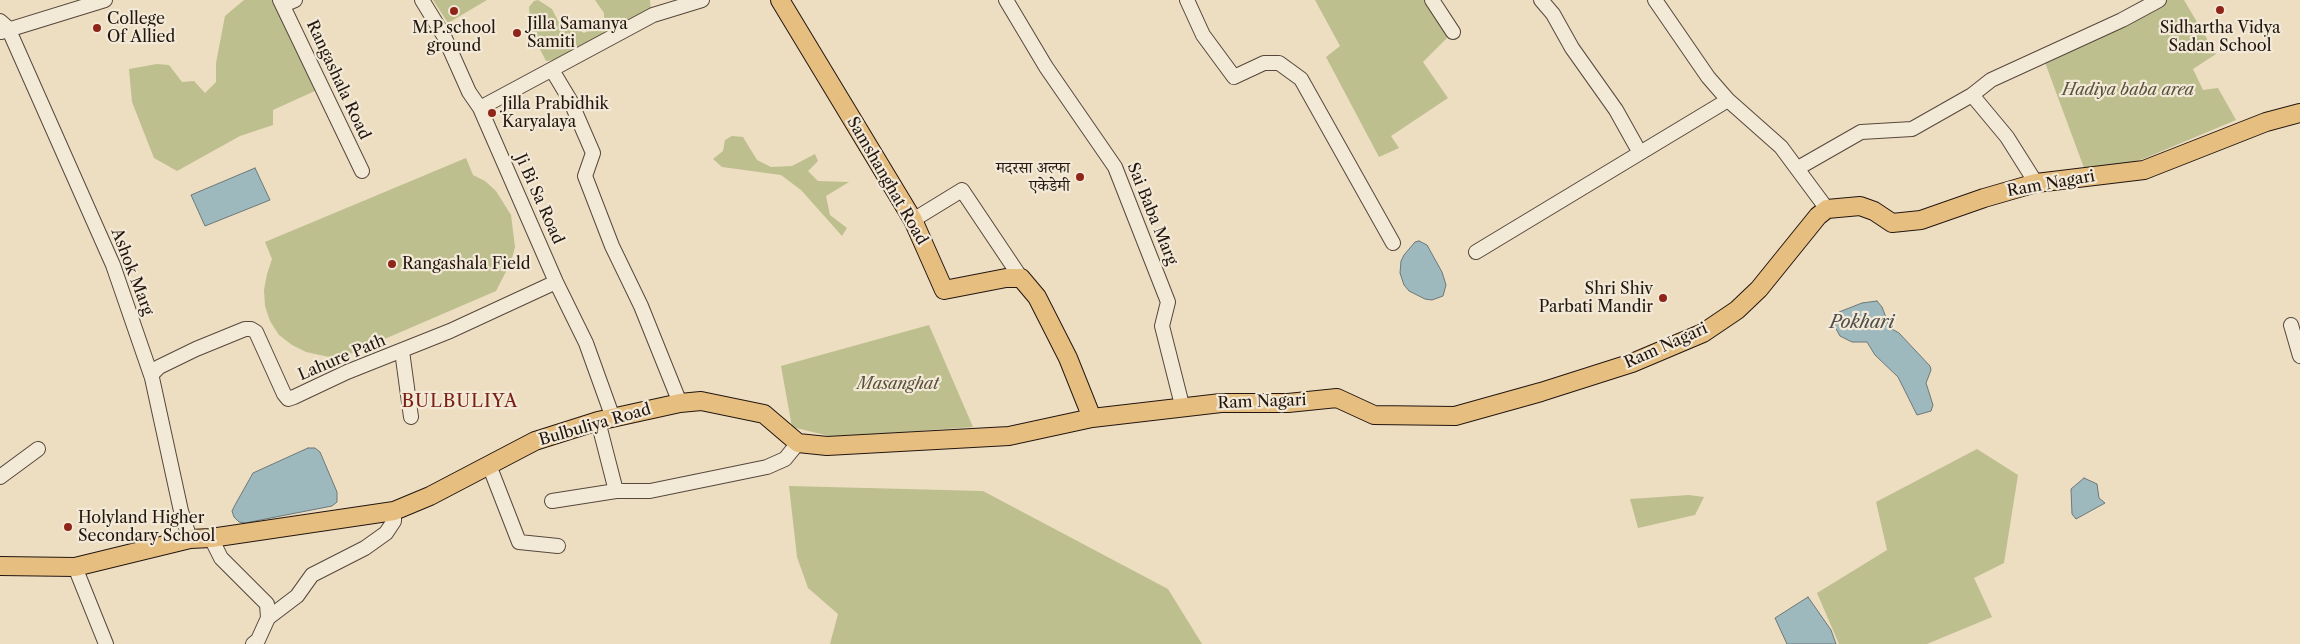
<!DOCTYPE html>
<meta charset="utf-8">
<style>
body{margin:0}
canvas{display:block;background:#edddc1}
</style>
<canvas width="2300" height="644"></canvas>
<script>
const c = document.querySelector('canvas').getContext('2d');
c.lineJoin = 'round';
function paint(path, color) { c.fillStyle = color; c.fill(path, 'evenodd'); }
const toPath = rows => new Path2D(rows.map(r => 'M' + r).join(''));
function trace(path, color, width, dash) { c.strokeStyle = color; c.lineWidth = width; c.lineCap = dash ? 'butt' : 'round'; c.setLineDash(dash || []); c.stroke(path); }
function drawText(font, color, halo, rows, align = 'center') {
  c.font = font + ' "Libre Caslon Text","Noto Serif Devanagari",serif'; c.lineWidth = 4.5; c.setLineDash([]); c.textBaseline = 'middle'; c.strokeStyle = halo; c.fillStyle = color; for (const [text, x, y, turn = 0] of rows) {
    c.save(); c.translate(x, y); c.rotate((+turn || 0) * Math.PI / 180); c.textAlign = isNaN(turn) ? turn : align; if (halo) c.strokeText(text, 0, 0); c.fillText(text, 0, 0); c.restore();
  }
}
const green = toPath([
 [244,0,272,0,317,90,273,110,273,125,240,136,177,171,154,158,132,102,129,69,157,64,169,65,182,82,194,81,205,93,216,82,216,63,225,16],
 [433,0,487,0,448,23],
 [538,0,552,9,559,23,564,28,572,25,584,33,604,21,604,13,595,0,650,0,651,13,563,59,546,61,529,28,530,20,529,7,534,1],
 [1315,0,1429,0,1453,32,1423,62,1448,98,1391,136,1399,148,1379,157,1326,57,1340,46],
 [2158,0,2184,0,2216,54,2193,69,2203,90,2218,88,2236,120,2143,159,2087,176,2043,57],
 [732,136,743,137,757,160,771,167,792,166,815,154,818,161,808,171,818,181,849,182,826,196,830,215,847,228,842,236,801,190,781,175,722,167,713,159,723,151,725,140],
 [466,158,473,175,485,181,496,191,511,215,515,247,511,262,496,291,338,359,306,352,292,345,279,335,270,321,265,306,264,290,267,274,272,259,265,242],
 [929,325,973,427,833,437,792,427,781,366],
 [1977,449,2018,475,2004,563,1974,578,1992,617,1927,644,1839,644,1817,593,1887,550,1876,502],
 [789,486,983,491,1168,589,1202,644,830,644,838,614,808,588,797,557],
 [1689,495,1704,497,1695,515,1638,528,1630,499]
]);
const water = toPath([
 [255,168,270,200,205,226,191,195,255,168],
 [1419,241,1427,245,1442,272,1446,285,1443,296,1432,300,1425,299,1409,291,1404,285,1400,273,1401,261,1404,255,1415,242,1419,241],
 [1877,301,1882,307,1890,328,1899,333,1930,366,1931,370,1926,383,1933,405,1931,411,1917,415,1898,377,1875,355,1867,342,1852,342,1840,336,1835,327,1839,312,1862,303,1877,301],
 [308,448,315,448,320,452,337,492,337,502,332,506,245,523,239,522,234,517,232,511,235,505,253,473,308,448],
 [2084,478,2097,484,2099,498,2105,503,2076,519,2072,514,2071,489,2084,478],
 [1808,597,1831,630,1836,644,1787,644,1775,618,1808,597]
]);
const minor = toPath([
 [280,0,362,171],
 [422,0,444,36,469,92,480,108,556,282,586,343,613,418],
 [1006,0,1046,67,1115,167,1168,302,1162,326,1183,409],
 [1187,0,1203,35,1234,77,1264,63,1279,63,1301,79,1393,243],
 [1432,0,1453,32],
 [1541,0,1553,14,1572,48,1616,110,1640,153,1728,100],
 [1655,0,1708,77,1728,100,1781,147,1827,209],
 [283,5,295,0],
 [0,21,8,28,113,265,152,378,181,511,190,539],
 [1,32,105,0],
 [552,70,570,100,593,153,585,176,612,246,641,306,680,403],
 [1972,95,2007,137,2036,183],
 [480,108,653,15,702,0],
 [1798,168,1861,132,1912,129,1972,95,1991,80,2122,20,2159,0],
 [913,220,962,190,1021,278],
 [1476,252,1640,153],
 [2291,325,2300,356],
 [402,351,411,417],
 [151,375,159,367,196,349,245,329,251,329,256,332,284,394,288,399,294,397,347,372,450,331,556,282],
 [489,465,519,542,558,546],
 [0,477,38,449],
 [616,491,650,491,767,467,785,459,798,443],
 [552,501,616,491,598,421],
 [211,538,221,558,267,604,268,618,258,640,253,644],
 [75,567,106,644],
 [268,618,297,596,312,575,365,548,386,533,394,521,394,511]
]);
const major = toPath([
 [780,0,913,220,944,290,1006,278,1021,278,1037,297,1068,358,1092,418],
 [0,566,75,567,190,539,211,538,394,511,430,496,535,441,598,421,680,403,701,401,764,414,798,443,827,446,1009,436,1092,418,1221,403,1288,403,1337,398,1374,415,1455,416,1541,392,1632,363,1703,333,1737,310,1759,289,1818,216,1827,209,1860,206,1874,211,1892,223,1921,220,1984,198,2036,183,2144,170,2266,122,2300,113]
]);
const markers = [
 [2220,10,5,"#8f2418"],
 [454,11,5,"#8f2418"],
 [97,28,5,"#8f2418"],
 [517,33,5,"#8f2418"],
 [492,113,5,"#8f2418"],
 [1080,177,5,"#8f2418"],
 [392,264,5,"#8f2418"],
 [1663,298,5,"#8f2418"],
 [68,527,5,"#8f2418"]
];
const poiNames = [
 ["College",107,19],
 ["Of Allied",107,37],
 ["Jilla Samanya",527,24],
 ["Samiti",527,42],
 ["M.P.school",454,28,"center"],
 ["ground",454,46,"center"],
 ["Sidhartha Vidya",2220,28,"center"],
 ["Sadan School",2220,46,"center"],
 ["Jilla Prabidhik",502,104],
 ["Karyalaya",502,122],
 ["मदरसा अल्फा",1070,168,"right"],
 ["एकेडेमी",1070,186,"right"],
 ["Rangashala Field",402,264],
 ["Shri Shiv",1653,289,"right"],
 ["Parbati Mandir",1653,307,"right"],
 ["Holyland Higher",78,518],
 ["Secondary School",78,536]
];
const streetNames = [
 ["Rangashala Road",338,80,65],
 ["Samshanghat Road",887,181,60],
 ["Ram Nagari",2051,184,-10],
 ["Ji Bi Sa Road",539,199,66],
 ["Sai Baba Marg",1152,214,68],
 ["Ashok Marg",132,272,69],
 ["Ram Nagari",1666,346,-24],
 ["Lahure Path",342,358,-23],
 ["Ram Nagari",1262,402,-2],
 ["Bulbuliya Road",595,425,-16]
];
const parkNames = [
 ["Hadiya baba area",2128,90],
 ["Masanghat",898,384]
];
const waterNames = [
 ["Pokhari",1862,323]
];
const neighbourhoodNames = [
 ["BULBULIYA",460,402]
];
paint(green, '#bebf8e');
paint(water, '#9db9bd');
trace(water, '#6c7878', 1);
trace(minor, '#56483c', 16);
trace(major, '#231610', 20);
trace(minor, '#f3e9d7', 14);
trace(major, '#e6be80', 18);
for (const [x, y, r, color] of markers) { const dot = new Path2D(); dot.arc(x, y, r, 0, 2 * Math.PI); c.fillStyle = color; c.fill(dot); trace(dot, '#f3e9d7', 2); }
drawText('16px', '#231610', '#f3e9d7', poiNames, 'left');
drawText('16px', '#231610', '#f3e9d7', streetNames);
drawText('italic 16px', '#59513c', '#f3e9d7', parkNames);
drawText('italic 18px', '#4e4f4d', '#f3e9d7', waterNames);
c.letterSpacing = '1px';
drawText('18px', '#7a1f14', '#f3e9d7', neighbourhoodNames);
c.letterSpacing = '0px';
</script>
